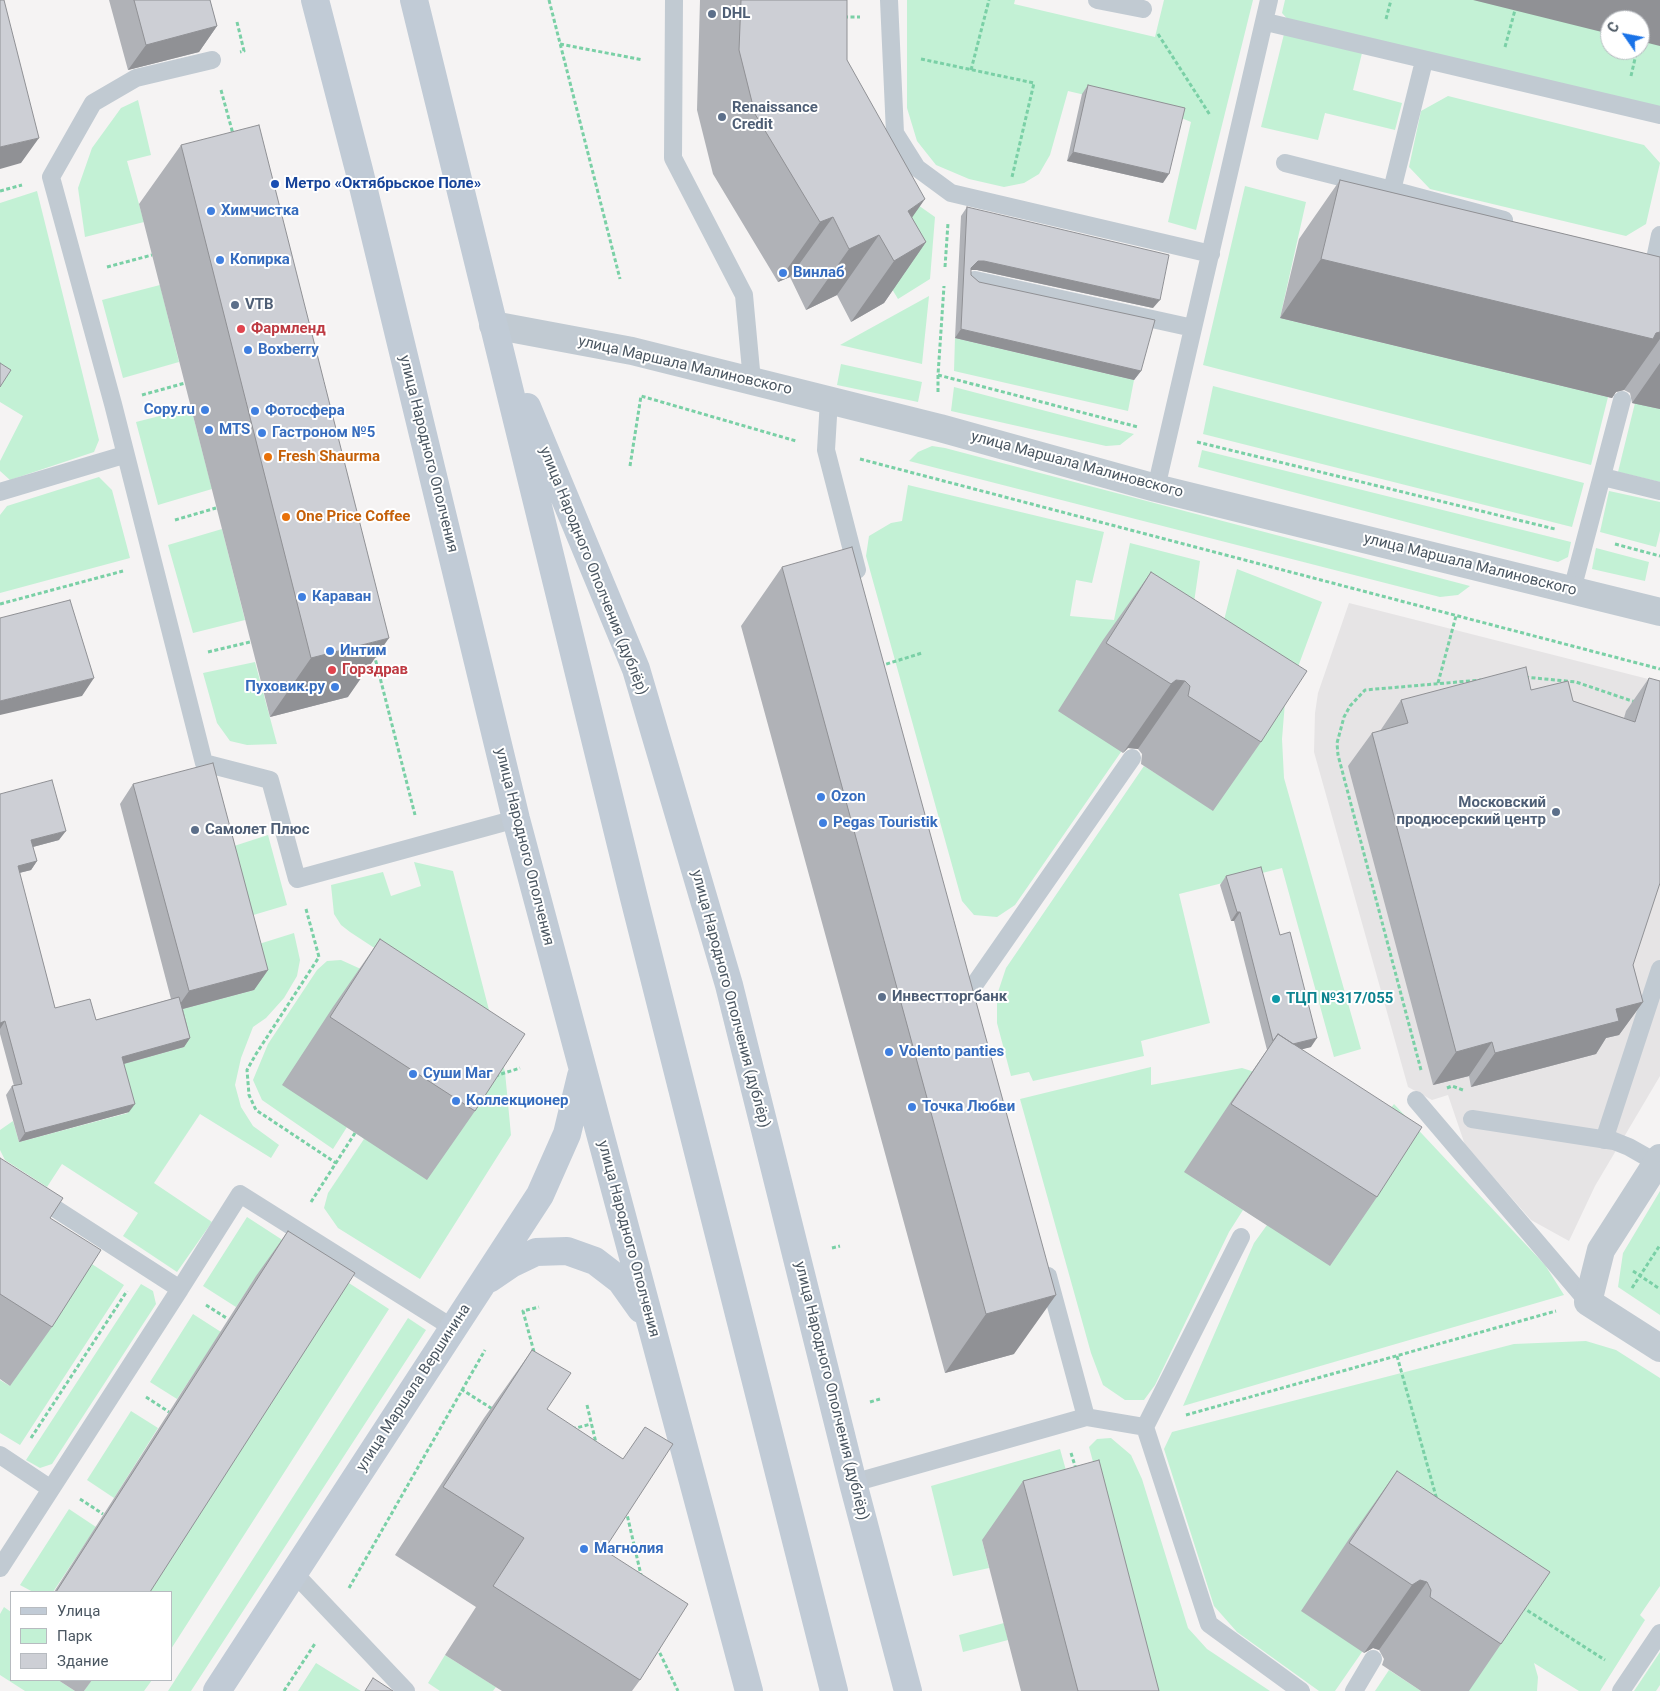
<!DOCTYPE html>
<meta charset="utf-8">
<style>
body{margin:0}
#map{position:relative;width:1660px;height:1691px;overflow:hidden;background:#f5f3f3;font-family:Roboto,sans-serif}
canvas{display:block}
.legend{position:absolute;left:10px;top:1591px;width:162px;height:90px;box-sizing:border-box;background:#fff;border:1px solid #b7bbc0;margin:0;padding:6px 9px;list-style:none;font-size:15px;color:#4a5661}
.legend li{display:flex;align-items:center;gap:10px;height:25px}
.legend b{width:25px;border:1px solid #b7bbc0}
.north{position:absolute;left:1600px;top:10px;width:50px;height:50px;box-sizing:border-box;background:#fff;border:1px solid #b7bbc0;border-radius:50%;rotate:303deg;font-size:14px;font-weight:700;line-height:20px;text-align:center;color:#4a5661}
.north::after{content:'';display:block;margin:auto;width:18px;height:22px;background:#1a73e8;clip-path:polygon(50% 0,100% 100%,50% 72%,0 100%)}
</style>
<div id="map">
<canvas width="1660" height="1691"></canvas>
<ul class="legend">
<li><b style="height:6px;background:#c1cbd6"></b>Улица</li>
<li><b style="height:14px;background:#c3f1d5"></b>Парк</li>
<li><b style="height:14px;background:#cdcfd5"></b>Здание</li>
</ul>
<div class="north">С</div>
</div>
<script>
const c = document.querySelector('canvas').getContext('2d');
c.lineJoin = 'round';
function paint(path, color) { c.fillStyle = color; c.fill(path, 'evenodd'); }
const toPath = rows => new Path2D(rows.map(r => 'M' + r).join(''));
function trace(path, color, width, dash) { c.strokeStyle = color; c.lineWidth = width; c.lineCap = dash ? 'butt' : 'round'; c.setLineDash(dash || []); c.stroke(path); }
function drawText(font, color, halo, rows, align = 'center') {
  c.font = font + ' Roboto,sans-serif'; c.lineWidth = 4; c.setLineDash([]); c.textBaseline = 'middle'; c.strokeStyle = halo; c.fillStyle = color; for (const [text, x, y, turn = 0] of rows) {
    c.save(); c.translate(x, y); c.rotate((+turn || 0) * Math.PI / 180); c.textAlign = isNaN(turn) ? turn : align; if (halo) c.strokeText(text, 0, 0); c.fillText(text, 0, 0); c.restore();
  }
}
const education = toPath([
 [1349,603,1660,682,1660,1076,1595,1186,1569,1241,1531,1220,1465,1145,1448,1095,1432,1100,1408,1087,1314,752,1315,713,1318,693]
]);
const green = toPath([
 [907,0,1015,0,1014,4,1155,37,1164,0,1253,0,1196,230,1168,222,1191,122,1179,117,1068,91,1050,155,1039,174,1024,183,1004,187,969,179,936,165,917,141,907,108],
 [1285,0,1660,0,1660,107,1291,23,1282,13],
 [1610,20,1640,20,1640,50,1610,50],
 [1284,34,1362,53,1353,90,1402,103,1395,130,1325,113,1318,140,1261,127],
 [1448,96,1644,145,1660,163,1646,224,1626,236,1430,189,1409,167,1421,111],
 [138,100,151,155,127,161,144,222,85,237,78,188,92,148,121,108],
 [881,179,935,217,930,279,898,299,877,264],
 [1245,186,1306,202,1280,318,1608,397,1591,465,1203,365],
 [37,191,99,440,94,452,10,480,0,471,0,461,23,416,0,402,0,203],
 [160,285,179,362,123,378,102,300],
 [929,296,922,364,840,345],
 [955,338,1134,380,1128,411,954,371],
 [841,364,922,382,918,402,837,385],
 [1213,386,1584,483,1572,527,1203,434],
 [954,387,1134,434,1120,445,1106,446,951,411],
 [1635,403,1660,409,1660,482,1618,472],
 [191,408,212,489,158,505,136,422],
 [932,446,945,448,1470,586,1458,595,1440,597,909,461,918,452],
 [1202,450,1571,542,1568,557,1558,562,1198,467],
 [99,477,112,490,130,558,0,593,0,515,7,506],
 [908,485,1104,532,1092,583,1076,580,1070,616,1114,620,1130,543,1200,561,1191,623,1222,628,1237,569,1322,602,1285,702,1282,739,1284,778,1361,1049,1334,1057,1282,868,1179,894,1210,1023,1141,1041,1144,1056,1033,1081,1029,1072,1011,1076,997,1023,997,995,1006,968,1144,766,1213,810,1103,640,1121,752,1015,905,997,917,974,915,962,901,866,556,869,536,891,523,902,521],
 [1609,491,1660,502,1660,531,1656,547,1600,532],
 [222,529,245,620,193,633,168,545],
 [1596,548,1649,562,1645,581,1592,569],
 [255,662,277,744,247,745,230,741,217,723,203,673],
 [268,835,287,905,250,916,231,847],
 [414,862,453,871,505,1072,511,1135,420,1279,338,1228,324,1208,328,1193,364,1139,347,1127,333,1149,262,1100,253,1080,268,1044,317,970,327,961,341,960,363,970,452,999,350,932,341,925,334,914,331,885,383,872,391,896,421,886],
 [294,933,300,960,297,976,284,998,266,1018,253,1027,241,1058,235,1085,241,1107,253,1126,279,1145,271,1158,200,1114,154,1183,212,1222,177,1272,123,1236,138,1213,62,1164,47,1187,5,1160,0,1150,0,1130,13,1121,19,1142,128,1113,116,1066,184,1047,175,1011,254,990,243,949],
 [1151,1067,1151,1085,1242,1068,1261,1074,1358,1150,1394,1104,1545,1265,1564,1295,1183,1406,1254,1243,1267,1225,1184,1172,1243,1210,1229,1232,1155,1385,1144,1400,1125,1400,1103,1385,1091,1353,1020,1099],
 [1660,1191,1660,1315,1618,1287,1623,1253],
 [0,1204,124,1285,20,1445,0,1433,0,1380,10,1386],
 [247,1217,389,1309,171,1649,171,1592,147,1592,256,1277,236,1307,203,1286],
 [141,1284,153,1291,156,1304,52,1464,40,1468,26,1460],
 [193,1314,221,1332,177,1399,150,1382],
 [408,1318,426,1330,191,1691,168,1691],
 [1586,1341,1616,1350,1660,1378,1660,1586,1640,1615,1645,1620,1600,1691,1579,1691,1534,1663,1538,1677,1537,1691,1468,1691,1349,1539,1362,1652,1335,1691,1319,1691,1237,1632,1214,1606,1164,1449,1172,1432,1514,1344],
 [131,1411,158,1428,114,1498,87,1480],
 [1111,1438,1131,1455,1142,1479,1188,1628,1207,1649,1270,1691,1155,1691,1089,1447,1097,1439],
 [1060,1449,1128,1691,982,1540,989,1568,953,1576,931,1486],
 [69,1509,96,1527,53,1592,33,1592,20,1585],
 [4,1607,11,1612,11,1680,58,1680,75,1691,25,1691,0,1675,0,1614],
 [1004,1623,1008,1640,963,1652,959,1635],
 [1660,1652,1660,1685,1656,1691,1634,1691],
 [445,1655,496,1687,493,1691,440,1691,428,1683],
 [316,1663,361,1691,298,1691],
 [1389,1670,1421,1691,1375,1691],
 [91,1680,152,1680,144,1691,84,1691]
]);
const path = toPath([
 [549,0,620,279],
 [844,17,860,17],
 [1386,19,1391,0],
 [237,22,244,51,240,52],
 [1158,34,1210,115],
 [560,44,643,60],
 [1505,47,1515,10],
 [921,59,1034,83,1012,177],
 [971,70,989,0],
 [1631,76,1637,50],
 [221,90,233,134],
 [0,191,22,185],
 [107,267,152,255],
 [945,267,948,223],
 [938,375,1138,427],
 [938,392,938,375,944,286],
 [142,395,185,383],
 [1197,442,1555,529],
 [860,459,1660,669],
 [630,466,641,396,796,441],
 [175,520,216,508],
 [1615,544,1660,556],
 [0,604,123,571],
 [208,652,250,642],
 [374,654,415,815],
 [880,666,922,653],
 [1525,677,1576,682,1635,702],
 [1438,683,1456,616],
 [306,909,319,957,256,1054,247,1070,249,1095,256,1110,336,1163],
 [1421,1070,1338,755,1337,743,1344,717,1350,706,1365,690,1481,680],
 [495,1076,520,1068],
 [1447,1088,1452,1086,1463,1090],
 [311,1202,355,1133],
 [832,1248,840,1246],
 [1633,1271,1660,1289],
 [1632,1288,1660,1245],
 [206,1305,228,1319],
 [534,1352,523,1311,539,1307],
 [1397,1356,1437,1500],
 [461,1389,494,1410],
 [146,1397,169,1412],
 [870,1402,880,1399],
 [587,1405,596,1443],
 [1186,1415,1556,1311],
 [572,1429,591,1424],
 [31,1438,127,1291],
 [1071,1453,1076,1469],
 [80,1499,103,1514],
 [626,1510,641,1575],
 [349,1588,485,1350],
 [1522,1607,1605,1660],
 [657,1647,678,1691],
 [284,1691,316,1642]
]);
const lane = toPath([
 [674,0,673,158,744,295,752,381],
 [889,0,895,133,917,168,951,193,1211,254],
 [1097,0,1143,9],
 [1266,22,1660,115],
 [212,60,136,78,93,103,51,177,113,404,204,763,270,780,297,879,516,819],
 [1424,61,1392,190,1504,220],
 [1285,163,1392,190],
 [1651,278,1660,235],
 [975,280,1193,328],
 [829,400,826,450,857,570],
 [1603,477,1660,491],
 [1156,488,1269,0],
 [0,492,124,455],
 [1572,590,1622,400],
 [970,991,1132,758],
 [1416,1100,1588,1302],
 [1472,1119,1614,1141,1629,1147,1657,1163],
 [1604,1140,1660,969],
 [0,1173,180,1289,240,1194,453,1328],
 [1048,1276,1086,1417,1145,1427,1209,1624,1301,1691],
 [1145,1427,1241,1237],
 [0,1455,51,1489],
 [853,1483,1086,1417],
 [0,1568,180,1289],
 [294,1573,406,1691],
 [1354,1691,1373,1659],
 [1621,1691,1660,1633]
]);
const street = toPath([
 [493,325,632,351,940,428,1156,488,1660,612],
 [1660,1158,1601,1250,1588,1302,1660,1348]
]);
const secondary = toPath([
 [315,0,359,170,516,819,749,1691],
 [414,0,634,898,834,1691],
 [527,407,636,669,729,985,853,1483,908,1691],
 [489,1279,511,1264,536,1252,567,1251,595,1261,621,1281,641,1309],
 [217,1691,540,1195,567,1134,581,1076]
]);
const wall = toPath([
 [109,0,210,0,217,26,199,52,128,70],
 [700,0,847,0,847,60,912,218,926,242,884,303,851,322,837,295,806,310,790,277,778,282,713,174,697,110],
 [1088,85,1163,183,1067,161,1082,94],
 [181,145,348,697,270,717,139,204],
 [1340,180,1660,257,1660,409,1632,403,1630,393,1624,390,1616,392,1612,398,1280,318,1299,239],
 [967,207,1153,308,977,270,971,270,971,275,979,282,1141,371,1134,380,955,338,961,216],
 [782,567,1014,1354,945,1373,741,626],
 [1151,572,1261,742,1213,811,1141,764,1142,754,1138,749,1128,748,1123,753,1058,711,1103,640],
 [1649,678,1633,965,1643,1002,1619,1035,1606,1038,1596,1054,1471,1087,1469,1076,1433,1085,1348,766,1372,733,1380,731,1401,700,1531,690,1573,701,1624,718,1626,711],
 [133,784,268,970,254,990,183,1009,190,1038,184,1047,124,1064,129,1112,19,1142,6,1095,12,1086,14,1086,0,1034,0,794,59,840,33,847,37,861,31,870,19,873,55,1008,96,1020,171,999,120,804],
 [1226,876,1280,935,1311,1047,1301,1049,1377,1197,1330,1266,1184,1172,1230,1103,1267,1050,1234,921,1231,921,1220,885],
 [380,939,475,1111,427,1180,282,1085,333,1007],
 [0,1158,50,1218,52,1327,10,1386,0,1379],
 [288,1231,150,1592,54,1592,256,1276],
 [532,1350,547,1409,604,1550,640,1680,632,1691,502,1691,445,1655,476,1607,395,1555,484,1418],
 [1397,1471,1501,1644,1469,1691,1421,1691,1382,1665,1384,1659,1379,1650,1373,1648,1364,1653,1301,1611,1349,1539],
 [1023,1481,1159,1691,1021,1691,982,1540],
 [58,1680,92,1680,84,1691,75,1691]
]);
const shadedWall = toPath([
 [1473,0,1660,0,1660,46,1640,41,1640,20,1610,20,1610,34],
 [217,26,199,52,128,70,146,45],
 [39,138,21,163,0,169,0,147],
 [1073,152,1169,174,1163,183,1067,161],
 [925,199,888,252,908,211],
 [833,217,790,277,778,282,820,222],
 [879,235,837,295,806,310,849,249],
 [926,242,884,303,851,322,894,261],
 [1321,259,1656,333,1660,332,1660,339,1624,390,1616,392,1612,398,1280,318],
 [978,261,984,261,1160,300,1153,308,977,270,971,270,971,268],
 [961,329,1141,371,1134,380,955,338],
 [1660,363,1660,409,1632,403],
 [389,638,348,697,270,717,311,658],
 [94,678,82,696,0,715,0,701],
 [1176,680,1185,681,1138,749,1128,748,1123,753,1171,684],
 [66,831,59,840,25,849,31,840],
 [37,861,31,870,11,875,18,866],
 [1237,912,1240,912,1234,921,1231,921],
 [268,970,254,990,175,1011,189,991],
 [1643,1002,1619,1035,1606,1038,1596,1054,1471,1087,1495,1053,1616,1009],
 [5,1021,0,1029,0,1023],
 [190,1038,184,1047,116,1066,122,1057],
 [1317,1038,1311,1047,1269,1058,1275,1049],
 [1492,1042,1469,1076,1433,1085,1456,1052],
 [135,1104,129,1112,19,1142,25,1133],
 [1056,1295,1014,1354,945,1373,986,1314],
 [1420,1580,1427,1582,1379,1650,1373,1648,1364,1653,1412,1585]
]);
const building = toPath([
 [0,0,4,0,39,138,0,147,0,0],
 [134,0,210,0,217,26,146,45,134,0],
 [741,0,847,0,847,60,925,199,908,211,926,242,894,261,879,235,849,249,833,217,820,222,755,114,739,50,741,0],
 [1088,85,1185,108,1169,174,1073,152,1088,85],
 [259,125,389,638,311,658,181,145,259,125],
 [1340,180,1660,257,1660,332,1656,333,1653,339,1321,259,1340,180],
 [967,207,1169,255,1160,300,984,261,978,261,971,268,971,275,979,282,1155,320,1141,371,961,329,967,207],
 [0,363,11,370,0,387,0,363],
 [852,547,1056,1295,986,1314,782,567,852,547],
 [1151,572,1307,671,1261,742,1188,696,1190,686,1185,681,1176,680,1171,684,1106,643,1151,572],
 [70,600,94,678,0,701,0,618,70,600],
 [1526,667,1531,690,1568,681,1573,701,1635,722,1649,678,1660,681,1660,883,1633,965,1643,1002,1616,1009,1619,1021,1495,1053,1492,1042,1456,1052,1372,733,1408,723,1401,700,1526,667],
 [213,763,268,970,189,991,133,784,213,763],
 [52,780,66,831,31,840,37,861,18,866,55,1008,90,999,96,1020,179,997,190,1038,122,1057,135,1104,25,1133,12,1086,22,1084,5,1021,0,1023,0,794,52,780],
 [1261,867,1280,935,1290,932,1317,1038,1293,1044,1278,1034,1273,1041,1240,912,1237,912,1226,876,1261,867],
 [380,939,525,1034,475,1111,330,1017,380,939],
 [1278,1034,1422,1127,1377,1197,1231,1104,1278,1034],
 [0,1158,63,1198,50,1218,101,1250,52,1327,0,1294,0,1158],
 [288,1231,355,1273,150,1592,56,1592,288,1231],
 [532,1350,571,1373,547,1409,623,1459,645,1427,673,1444,604,1550,688,1604,640,1680,493,1586,524,1538,443,1487,532,1350],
 [1099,1460,1159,1691,1078,1691,1023,1481,1099,1460],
 [1397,1471,1550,1572,1501,1644,1430,1597,1431,1590,1427,1582,1420,1580,1412,1585,1349,1543,1397,1471],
 [373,1678,393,1691,365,1691,373,1678]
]);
const markers = [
 [712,14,5,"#5c6f8a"],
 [722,117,5,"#5c6f8a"],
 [275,184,5,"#1a4fb4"],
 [211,211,5,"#3f7fe0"],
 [220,260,5,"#3f7fe0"],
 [783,273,5,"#3f7fe0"],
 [235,305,5,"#5c6f8a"],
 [241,329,5,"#e0444e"],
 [248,350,5,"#3f7fe0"],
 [205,410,5,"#3f7fe0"],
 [255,411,5,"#3f7fe0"],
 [209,430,5,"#3f7fe0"],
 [262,433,5,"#3f7fe0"],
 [268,457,5,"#e8710a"],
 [286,517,5,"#e8710a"],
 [302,597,5,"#3f7fe0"],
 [330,651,5,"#3f7fe0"],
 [332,670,5,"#e0444e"],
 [335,687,5,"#3f7fe0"],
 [821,797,5,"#3f7fe0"],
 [1556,812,5,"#5c6f8a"],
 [823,823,5,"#3f7fe0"],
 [195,830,5,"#5c6f8a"],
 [882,997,5,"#5c6f8a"],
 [1276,999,5,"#0f9aa8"],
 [889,1052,5,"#3f7fe0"],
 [413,1074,5,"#3f7fe0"],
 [456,1101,5,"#3f7fe0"],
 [912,1107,5,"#3f7fe0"],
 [584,1549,5,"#3f7fe0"]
];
const serviceNames = [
 ["DHL",722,14],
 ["Renaissance",732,108],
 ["Credit",732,125],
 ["VTB",245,305],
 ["Московский",1546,803,"right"],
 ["продюсерский центр",1546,820,"right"],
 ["Самолет Плюс",205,830],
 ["Инвестторгбанк",892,997]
];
const transitNames = [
 ["Метро «Октябрьское Поле»",285,184]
];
const shopNames = [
 ["Химчистка",221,211],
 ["Копирка",230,260],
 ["Винлаб",793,273],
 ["Boxberry",258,350],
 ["Copy.ru",195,410,"right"],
 ["Фотосфера",265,411],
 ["MTS",219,430],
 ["Гастроном №5",272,433],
 ["Караван",312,597],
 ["Интим",340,651],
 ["Пуховик.ру",325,687,"right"],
 ["Ozon",831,797],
 ["Pegas Touristik",833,823],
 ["Volento panties",899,1052],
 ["Cуши Маг",423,1074],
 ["Коллекционер",466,1101],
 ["Точка Любви",922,1107],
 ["Магнолия",594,1549]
];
const healthNames = [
 ["Фармленд",251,329],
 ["Горздрав",342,670]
];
const streetNames = [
 ["улица Маршала Малиновского",685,366,13],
 ["улица Народного Ополчения",428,454,76],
 ["улица Маршала Малиновского",1077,465,15],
 ["улица Маршала Малиновского",1470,565,14],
 ["улица Народного Ополчения (дублёр)",593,571,68],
 ["улица Народного Ополчения",524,847,76],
 ["улица Народного Ополчения (дублёр)",730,999,75],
 ["улица Народного Ополчения",628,1239,75],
 ["улица Маршала Вершинина",414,1388,-57],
 ["улица Народного Ополчения (дублёр)",831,1391,76]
];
const foodNames = [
 ["Fresh Shaurma",278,457],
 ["One Price Coffee",296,517]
];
const cultureNames = [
 ["ТЦП №317/055",1286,999]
];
paint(education, '#e6e4e5');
paint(green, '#c3f1d5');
trace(path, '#7ad0a6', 3, [4, 2.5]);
trace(lane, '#c1cad2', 18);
trace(street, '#c1cad2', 28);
trace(secondary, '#c1cbd6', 28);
paint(wall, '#b0b2b7');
paint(shadedWall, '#909195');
paint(building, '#cdcfd5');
trace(building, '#909195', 1);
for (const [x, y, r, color] of markers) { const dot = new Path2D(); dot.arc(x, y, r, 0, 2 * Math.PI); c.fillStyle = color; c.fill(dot); trace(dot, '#fff', 2); }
drawText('bold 15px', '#4e5e75', '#fff', serviceNames, 'left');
drawText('bold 15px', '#164399', '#fff', transitNames, 'left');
drawText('bold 15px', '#366cbe', '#fff', shopNames, 'left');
drawText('bold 15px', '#be3a42', '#fff', healthNames, 'left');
drawText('15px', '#4a5661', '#fff', streetNames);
drawText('bold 15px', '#c56008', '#fff', foodNames, 'left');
drawText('bold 15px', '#0d838f', '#fff', cultureNames, 'left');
</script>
